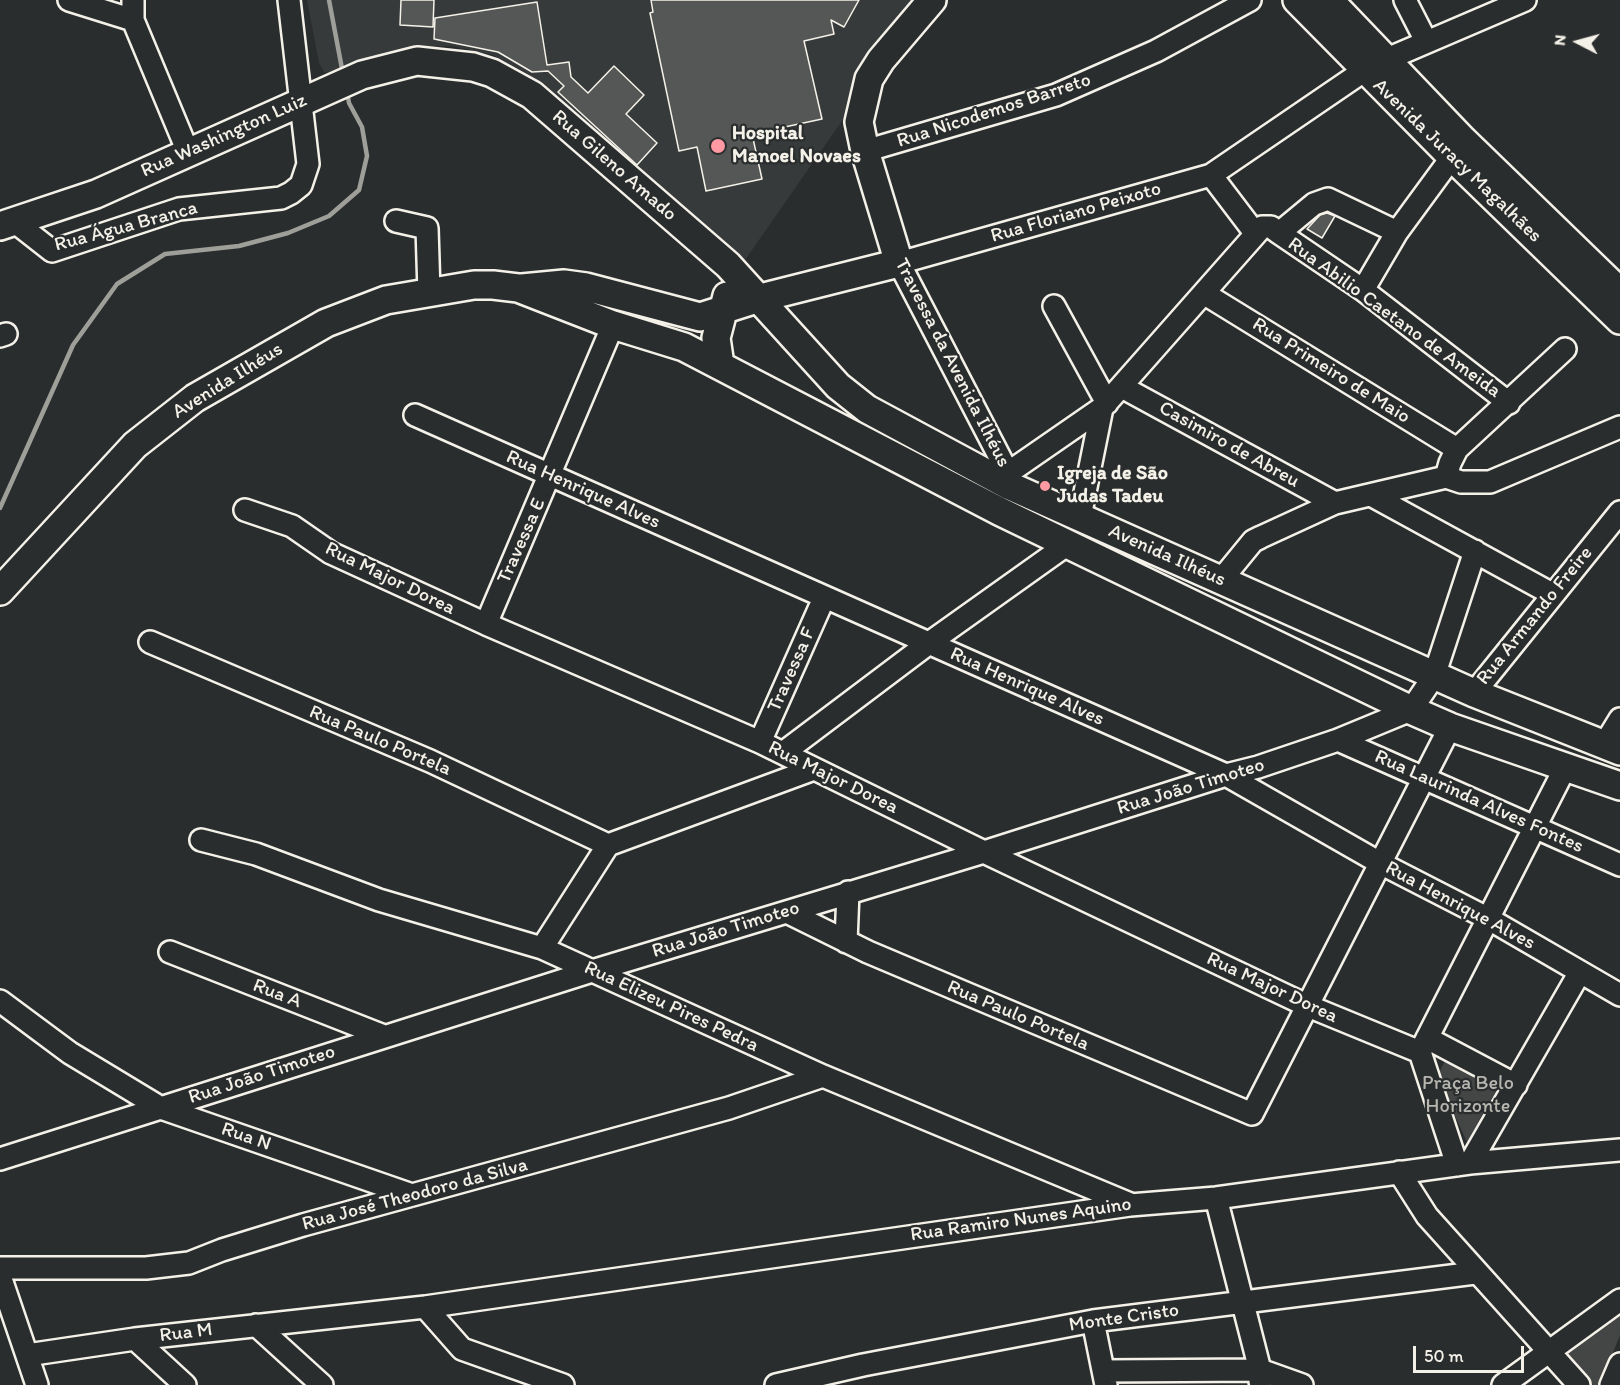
<!DOCTYPE html>
<meta charset="utf-8">
<style>
body{margin:0}
#map{position:relative;width:1620px;height:1385px;overflow:hidden;background:#2a2d2e;font-family:Itim,sans-serif}
canvas{display:block}
.north{position:absolute;left:1548px;top:12px;width:60px;height:60px;-webkit-text-stroke:4px #2a2d2e;paint-order:stroke;rotate:276deg;font-size:16px;font-weight:700;line-height:24px;text-align:center;color:#f4f1e8}
.north::after{content:'';display:block;margin:auto;width:21px;height:27px;background:#f4f1e8;clip-path:polygon(50% 0,100% 100%,50% 72%,0 100%)}
.scale{position:absolute;left:1413px;top:1346px;width:111px;height:27px;box-sizing:border-box;border:3px solid #f4f1e8;border-top:0;padding-left:8px;font-size:18px;line-height:21px;white-space:nowrap;color:#f4f1e8;-webkit-text-stroke:4px #2a2d2e;paint-order:stroke}
</style>
<div id="map">
<canvas width="1620" height="1385"></canvas>
<div class="north">N</div>
<div class="scale">50 m</div>
</div>
<script>
const c = document.querySelector('canvas').getContext('2d');
c.lineJoin = 'round';
function paint(path, color) { c.fillStyle = color; c.fill(path, 'evenodd'); }
const toPath = rows => new Path2D(rows.map(r => 'M' + r).join(''));
function trace(path, color, width, dash) { c.strokeStyle = color; c.lineWidth = width; c.lineCap = dash ? 'butt' : 'round'; c.setLineDash(dash || []); c.stroke(path); }
function drawText(font, color, halo, rows, align = 'center') {
  c.font = font + ' Itim,sans-serif'; c.lineWidth = 4.5; c.setLineDash([]); c.textBaseline = 'middle'; c.strokeStyle = halo; c.fillStyle = color; for (const [text, x, y, turn = 0] of rows) {
    c.save(); c.translate(x, y); c.rotate((+turn || 0) * Math.PI / 180); c.textAlign = isNaN(turn) ? turn : align; if (halo) c.strokeText(text, 0, 0); c.fillText(text, 0, 0); c.restore();
  }
}
const built = toPath([
 [307,0,920,0,863,70,844,118,745,260,735,256,525,72,493,55,451,46,414,47,391,51,337,73,324,72,319,63]
]);
const green = toPath([
 [1446,1059,1498,1087,1467,1142,1437,1077],
 [1620,1314,1620,1335,1600,1385,1593,1385,1567,1354]
]);
const stream = toPath([
 [329,0,343,74],
 [0,508,73,345,117,284,165,254,239,246,288,233,329,216,359,190,367,156,362,127,349,103,347,91]
]);
const building = toPath([
 [401,0,434,0,433,27,400,25,401,0],
 [651,0,859,0,844,27,831,20,834,34,804,41,822,119,752,134,762,179,706,191,697,147,679,151,650,13,653,12,651,0],
 [537,2,547,65,569,62,571,77,588,93,614,66,644,95,626,114,657,143,637,165,558,92,564,86,548,71,532,72,498,52,434,39,435,18,537,2],
 [1327,213,1335,216,1322,238,1307,229,1320,215,1327,213]
]);
const minor = toPath([
 [69,0,133,20,188,152],
 [1405,0,1426,41],
 [133,20,133,0],
 [1385,60,1525,0],
 [865,151,1056,95,1156,51,1250,0],
 [1211,175,1255,233],
 [396,221,427,228,429,292],
 [15,222,52,251,179,209,281,198,291,193,301,185,308,164,289,0],
 [1279,233,1363,290,1509,403],
 [1363,290,1397,232,1452,157],
 [1205,294,1457,449],
 [1054,306,1107,403],
 [0,336,6,334],
 [1122,387,1335,503],
 [415,415,1226,775,1380,863,1489,919,1620,995],
 [1008,473,1102,408,1262,227,1271,227,1279,233,1314,204,1328,199,1397,232],
 [1446,477,1461,482,1490,482,1620,427],
 [1446,477,1450,463,1457,449,1565,349],
 [1010,486,1008,473,899,263,1211,175,1365,70],
 [1371,495,1552,594],
 [245,510,292,526,331,553,486,624,760,742,984,852,1308,1006,1420,1052],
 [1080,517,1102,408],
 [1221,580,1253,541,1261,537,1335,503,1446,477],
 [486,624,613,325],
 [150,642,430,761,608,845],
 [1474,693,1620,512],
 [1338,740,1620,865],
 [760,742,824,598],
 [1604,745,1620,719],
 [783,753,929,643,1068,544],
 [201,840,256,854,379,900,542,948,823,1076,1130,1204],
 [787,912,868,952,1252,1114,1450,727],
 [846,942,848,892],
 [542,948,608,845,814,769],
 [170,952,384,1036],
 [0,1001,70,1053,161,1108,412,1195],
 [1427,1038,1516,1085],
 [1420,1052,1565,768],
 [1420,1052,1457,1165],
 [0,1159,592,971,984,852,1226,775,1258,767,1338,740,1401,714,1411,710,1434,676,1475,551],
 [1470,1163,1580,972],
 [1399,1172,1427,1216,1579,1385],
 [1216,1198,1260,1370,1260,1381],
 [0,1268,146,1268,189,1263,222,1250,303,1225,729,1108,823,1076],
 [0,1276,37,1385],
 [425,1307,462,1349,563,1385],
 [1093,1321,1106,1385],
 [256,1325,322,1385],
 [135,1339,185,1385],
 [27,1355,135,1339,425,1307,1130,1205,1216,1198,1470,1163,1620,1150],
 [1104,1371,1260,1370,1302,1385],
 [776,1385,863,1365,1093,1321,1475,1273],
 [1503,1385,1620,1300],
 [1611,1385,1620,1364]
]);
const major = toPath([
 [1297,0,1452,157,1620,320],
 [1329,0,1463,140,1620,292],
 [0,226,96,194,362,75,417,61,473,67,492,73,532,95,728,265,838,386,867,409,1010,486,1474,693,1620,751],
 [522,288,564,284,586,287,700,317,760,298,899,263,865,151,859,122,869,79,881,60,932,0],
 [720,365,716,338,727,296],
 [0,591,135,445,195,398,326,323,386,300,474,285,493,285,518,288,613,325,684,347,999,511,1411,710,1450,727,1620,786]
]);
const markers = [
 [718,146,8,"#ff9aa2"],
 [1045,486,6,"#ff9aa2"]
];
const streetNames = [
 ["Rua Nicodemos Barreto",994,111,-18],
 ["Rua Washington Luiz",224,136,-24],
 ["Avenida Juracy Magalhães",1457,161,44],
 ["Rua Gileno Amado",614,166,41],
 ["Rua Floriano Peixoto",1076,213,-16],
 ["Rua Água Branca",126,227,-15],
 ["Rua Abilio Caetano de Ameida",1394,318,36],
 ["Travessa da Avenida Ilhéus",952,363,63],
 ["Rua Primeiro de Maio",1331,371,32],
 ["Avenida Ilhéus",228,381,-32],
 ["Casimiro de Abreu",1229,445,29],
 ["Rua Henrique Alves",583,490,24],
 ["Travessa E",522,541,-66],
 ["Avenida Ilhéus",1167,556,24],
 ["Rua Major Dorea",390,579,26],
 ["Rua Armando Freire",1535,616,-51],
 ["Travessa F",792,670,-66],
 ["Rua Henrique Alves",1027,687,24],
 ["Rua Paulo Portela",380,741,23],
 ["Rua Major Dorea",833,778,26],
 ["Rua João Timoteo",1191,787,-17],
 ["Rua Laurinda Alves Fontes",1479,802,24],
 ["Rua Henrique Alves",1460,906,28],
 ["Rua João Timoteo",726,930,-17],
 ["Rua Major Dorea",1272,988,25],
 ["Rua A",277,994,21],
 ["Rua Elizeu Pires Pedra",671,1007,25],
 ["Rua Paulo Portela",1018,1016,23],
 ["Rua João Timoteo",262,1075,-18],
 ["Rua N",246,1137,19],
 ["Rua José Theodoro da Silva",415,1195,-15],
 ["Rua Ramiro Nunes Aquino",1021,1220,-8],
 ["Monte Cristo",1124,1318,-8],
 ["Rua M",186,1333,-7]
];
const poiNames = [
 ["Hospital",732,134],
 ["Manoel Novaes",732,157],
 ["Igreja de São",1057,474],
 ["Judas Tadeu",1057,497]
];
const parkNames = [
 ["Praça Belo",1468,1084],
 ["Horizonte",1468,1107]
];
paint(built, '#373a3a');
paint(green, '#444645');
trace(stream, '#9f9f9a', 4.5);
paint(building, '#555756');
trace(building, '#f4f1e8', 1.5);
trace(minor, '#f4f1e8', 26);
trace(major, '#f4f1e8', 32);
trace(minor, '#2a2d2e', 21);
trace(major, '#2a2d2e', 27);
for (const [x, y, r, color] of markers) { const dot = new Path2D(); dot.arc(x, y, r, 0, 2 * Math.PI); c.fillStyle = color; c.fill(dot); trace(dot, '#2a2d2e', 2); }
drawText('20px', '#f4f1e8', '#2a2d2e', streetNames);
drawText('bold 20px', '#f4f1e8', '#2a2d2e', poiNames, 'left');
drawText('20px', '#b6b5af', '#2a2d2e', parkNames);
</script>
